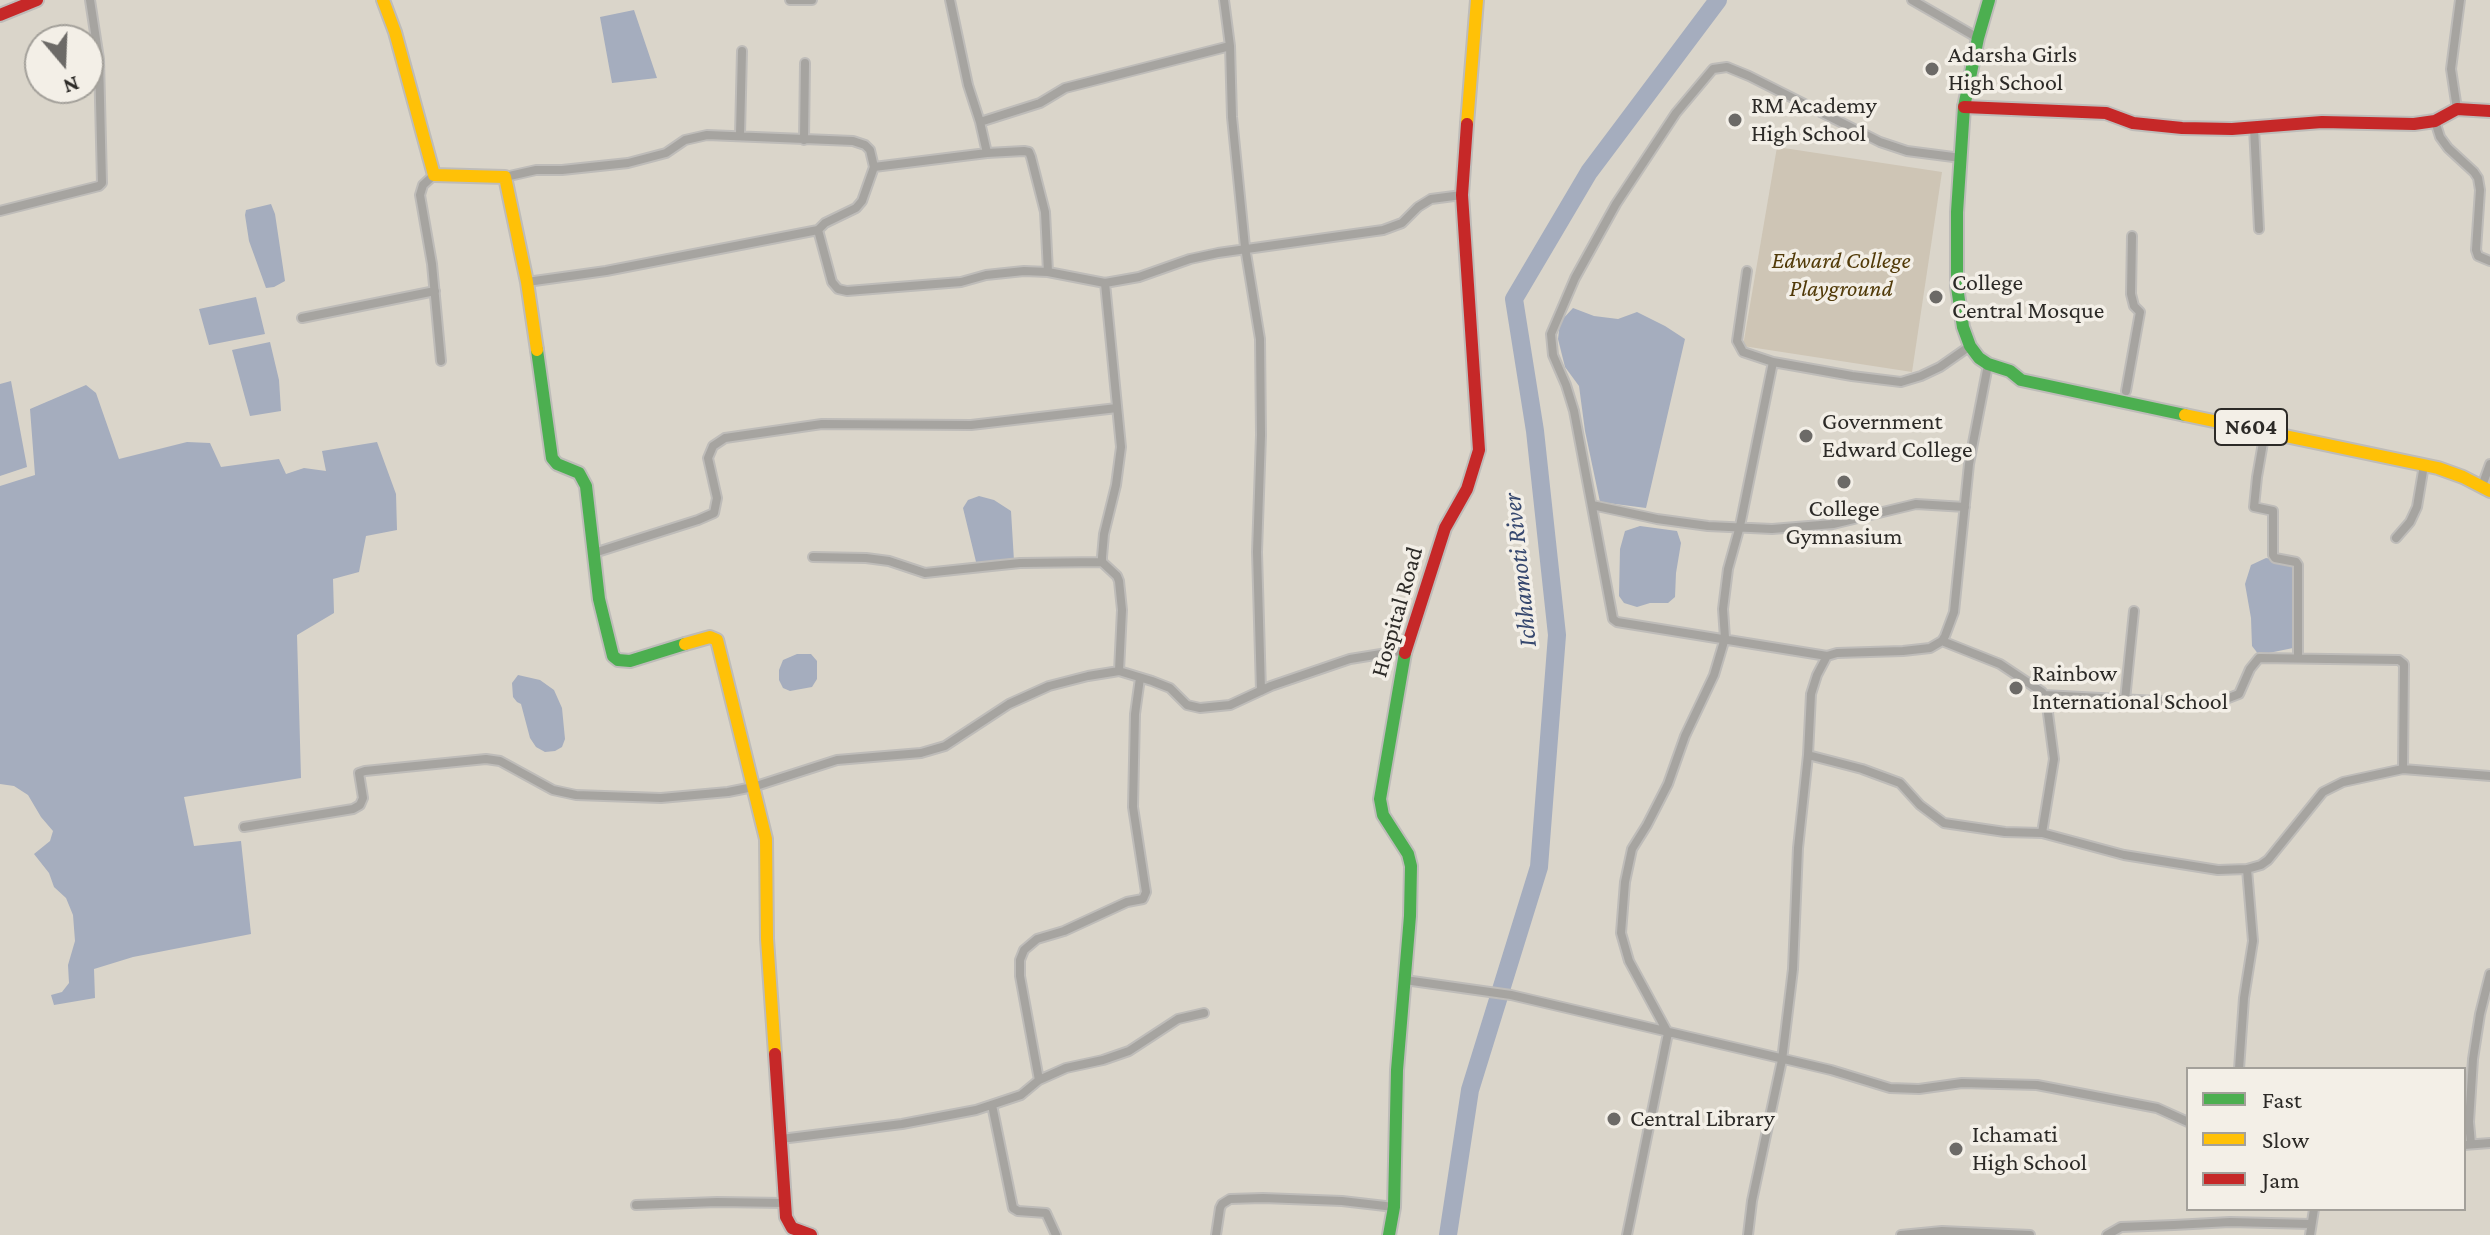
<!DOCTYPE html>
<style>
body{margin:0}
#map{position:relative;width:2490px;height:1235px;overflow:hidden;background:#e3e1dd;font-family:"Crimson Pro",serif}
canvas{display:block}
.legend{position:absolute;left:2186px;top:1067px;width:280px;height:144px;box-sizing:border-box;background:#f3efe7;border:2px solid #a3a09a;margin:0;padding:10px 14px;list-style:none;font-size:24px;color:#2c2a27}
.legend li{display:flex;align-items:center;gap:16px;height:40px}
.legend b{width:40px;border:2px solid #a3a09a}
.north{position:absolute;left:24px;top:24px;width:80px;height:80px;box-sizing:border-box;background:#f3efe7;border:2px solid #a3a09a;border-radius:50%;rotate:161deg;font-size:22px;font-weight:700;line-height:32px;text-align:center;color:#2c2a27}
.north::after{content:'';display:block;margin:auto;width:28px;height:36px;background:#6c6a67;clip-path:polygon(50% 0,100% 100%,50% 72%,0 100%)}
</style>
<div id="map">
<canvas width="2490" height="1235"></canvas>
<ul class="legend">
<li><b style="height:10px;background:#4caf50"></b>Fast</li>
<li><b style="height:10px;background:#ffc107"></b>Slow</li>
<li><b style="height:10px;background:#c62828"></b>Jam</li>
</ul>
<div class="north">N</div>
</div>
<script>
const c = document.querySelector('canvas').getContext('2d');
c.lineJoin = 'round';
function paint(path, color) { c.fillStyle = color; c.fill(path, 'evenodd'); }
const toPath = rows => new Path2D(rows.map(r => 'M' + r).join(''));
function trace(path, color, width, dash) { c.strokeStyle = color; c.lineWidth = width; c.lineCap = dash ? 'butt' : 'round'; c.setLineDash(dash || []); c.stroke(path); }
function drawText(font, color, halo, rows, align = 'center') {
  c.font = font + ' "Crimson Pro",serif'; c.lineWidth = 7; c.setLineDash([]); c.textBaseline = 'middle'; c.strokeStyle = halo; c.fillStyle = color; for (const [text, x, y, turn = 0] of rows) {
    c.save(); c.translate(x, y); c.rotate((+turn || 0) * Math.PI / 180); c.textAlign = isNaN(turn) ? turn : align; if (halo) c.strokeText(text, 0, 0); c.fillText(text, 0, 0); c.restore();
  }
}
const built = toPath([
 [0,0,2490,0,2490,1235,0,1235],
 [40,40,88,40,88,88,40,88],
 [2188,1069,2464,1069,2464,1209,2188,1209]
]);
const green = toPath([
 [1777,147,1942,172,1912,372,1743,346]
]);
const water = toPath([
 [634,10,657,78,612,83,600,17],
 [271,204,275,214,285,281,274,287,266,288,249,241,245,215,246,210],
 [256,297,265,334,209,345,199,309],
 [1573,308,1594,316,1618,319,1637,312,1665,326,1685,339,1646,508,1600,502,1585,431,1579,386,1565,367,1558,339,1560,322],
 [270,342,279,380,281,411,250,416,232,350],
 [11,381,27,467,0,476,0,384],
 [86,385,96,393,119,459,187,442,210,443,221,467,279,459,286,474,304,468,326,471,322,451,377,442,396,494,397,530,366,536,359,572,333,579,334,613,297,635,301,778,184,797,194,846,241,841,251,934,133,957,94,969,95,998,54,1005,51,995,62,992,69,983,68,965,75,941,73,915,66,898,54,887,49,873,34,854,50,841,53,831,41,817,28,795,14,786,0,784,0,486,35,475,30,409],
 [979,496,994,500,1011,511,1014,561,977,566,963,508,968,500],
 [1640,526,1677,531,1681,543,1676,573,1675,597,1668,603,1650,603,1637,607,1624,603,1619,596,1620,549,1625,531],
 [2266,558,2284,561,2294,565,2297,575,2297,644,2293,648,2259,655,2252,646,2251,618,2245,584,2251,565],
 [797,654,811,654,817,661,817,679,812,687,790,691,783,688,779,680,779,670,783,660],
 [518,675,540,680,554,690,562,708,565,739,562,747,555,751,545,752,536,747,530,738,521,704,517,702,513,697,512,683]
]);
const river = toPath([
 [1448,1235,1470,1090,1539,867,1557,635,1535,431,1514,299,1589,172,1718,0]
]);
const street = toPath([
 [790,0,812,0],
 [950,0,968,85,980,122],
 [1224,0,1230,46,1232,117,1245,247,1260,339,1261,435,1257,552,1261,691],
 [1912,0,1978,38],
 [2457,109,2451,69,2460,0],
 [2435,121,2440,137,2448,148,2474,172,2478,178,2480,190,2476,250,2478,256,2490,261],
 [2254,127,2259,229],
 [740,135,742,51],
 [804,140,805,63],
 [987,153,1024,151,1029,152,1031,157,1045,212,1048,272],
 [434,175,423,185,420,195,432,264,441,361],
 [505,177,536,170,562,170,628,163,666,153,685,140,707,135,853,141,865,145,870,150,874,167],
 [0,211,99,186,102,183,99,59,90,0],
 [818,230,832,282,838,289,847,291,961,282,986,275,1024,271,1048,272,1105,283,1139,277,1190,259,1218,253,1383,230,1402,223,1418,207,1431,199,1462,195],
 [527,282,606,271,818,230,825,223,856,208,862,201,874,167,987,153,980,122,1040,103,1065,88,1230,46],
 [1105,283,1121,447,1116,485,1104,534,1102,557,1102,562,1117,576,1119,581,1122,610,1119,671],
 [302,318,435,291],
 [1773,362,1852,376,1901,382,1921,376,1940,367,1970,346],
 [2126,391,2140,312,2134,306,2131,294,2132,236],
 [2265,431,2257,477,2254,507,2273,511,2273,555,2275,558,2296,562,2298,565,2298,658],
 [2482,486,2490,464],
 [1592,505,1657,519,1708,526,1772,529,1833,524,1916,504,1965,507],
 [2396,538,2410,522,2417,507,2424,465],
 [594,553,698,520,714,513,717,498,708,458,713,446,725,438,822,424,971,425,1117,408],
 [813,557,866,558,889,561,925,573,1020,563,1102,562],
 [1942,641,2000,664,2042,692,2046,698,2054,759,2042,833],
 [1827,656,1617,622,1613,619,1574,411,1566,385,1553,355,1551,334,1575,278,1616,204,1676,113,1713,69,1727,67,1749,76,1880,142,1907,151,1961,158],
 [2044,695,2213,704,2239,694,2250,669,2259,658,2399,660,2404,664,2403,769],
 [2125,700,2134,611],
 [1808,755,1862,769,1900,783,1920,805,1944,823,2005,832,2042,833,2124,855,2218,870,2247,869,2261,865,2268,860,2323,792,2343,782,2403,769,2490,776],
 [244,827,353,809,360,805,363,798,359,773,365,771,486,759,500,761,553,790,576,795,661,798,728,792,753,787,837,760,921,753,945,746,1009,704,1049,686,1088,676,1119,671,1152,681,1170,688,1187,705,1200,708,1230,705,1271,686,1350,659,1406,650],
 [1405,980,1511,995,1831,1070,1890,1088,1919,1089,1962,1083,2037,1085,2157,1108,2188,1122],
 [2239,1069,2244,998,2253,941,2247,869],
 [1039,1080,1020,976,1020,960,1024,950,1037,939,1064,931,1127,902,1143,899,1146,892,1133,807,1135,714,1140,678],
 [992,1105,1013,1208,1018,1211,1046,1213,1056,1235],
 [781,1139,902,1124,976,1110,1021,1095,1039,1080,1066,1068,1103,1060,1129,1051,1178,1019,1204,1013],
 [2471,1144,2469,1122,2473,1059,2480,1014,2490,974],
 [2464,1145,2490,1143],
 [636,1205,717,1202,785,1203],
 [1216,1235,1220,1208,1222,1204,1230,1199,1263,1198,1342,1201,1394,1207],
 [1627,1235,1668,1033,1629,961,1621,933,1625,882,1632,849,1647,825,1668,784,1685,736,1714,675,1725,638,1723,609,1728,569,1740,526,1773,362,1743,352,1737,341,1747,271],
 [1748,1235,1752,1201,1782,1060,1793,969,1798,848,1808,755,1811,694,1817,675,1827,656,1837,653,1903,651,1930,648,1942,641,1945,636,1954,612,1969,464,1988,365],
 [1901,1235,1942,1231,2030,1235],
 [2107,1235,2121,1227,2174,1225,2230,1222,2311,1224],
 [2310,1235,2314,1209]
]);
const fast = toPath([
 [1989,0,1978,38,1964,107,1957,212,1957,287,1963,327,1970,346,1979,358,1988,364,2010,371,2021,380,2185,415],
 [537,350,552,458,557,464,579,473,586,486,599,599,613,656,618,660,630,661,685,644],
 [1389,1235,1394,1207,1397,1070,1410,916,1411,866,1408,854,1383,815,1380,799,1405,653]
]);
const slow = toPath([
 [383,0,395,32,434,175,505,177,527,282,537,350],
 [1467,124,1477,0],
 [2185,415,2438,468,2463,477,2490,491],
 [685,644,710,637,717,640,766,839,767,939,775,1054]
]);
const jam = toPath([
 [0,15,37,0],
 [1964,107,2106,113,2133,123,2182,128,2232,129,2322,122,2414,124,2435,121,2457,109,2490,111],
 [1405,653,1445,528,1467,489,1479,450,1462,195,1467,124],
 [775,1054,786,1217,792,1228,811,1235]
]);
const markers = [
 [1932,69,8,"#6c6a67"],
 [1735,120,8,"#6c6a67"],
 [1936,297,8,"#6c6a67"],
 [1806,436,8,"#6c6a67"],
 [1844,482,8,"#6c6a67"],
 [2016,688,8,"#6c6a67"],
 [1614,1119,8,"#6c6a67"],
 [1956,1149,8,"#6c6a67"]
];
const shields = [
 [2251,427,72]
];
const shieldNames = [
 ["N604",2251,427]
];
const poiNames = [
 ["Adarsha Girls",1948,55],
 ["High School",1948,83],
 ["RM Academy",1751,106],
 ["High School",1751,134],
 ["College",1952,283],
 ["Central Mosque",1952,311],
 ["Government",1822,422],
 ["Edward College",1822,450],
 ["College",1844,509,"center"],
 ["Gymnasium",1844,537,"center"],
 ["Rainbow",2032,674],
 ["International School",2032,702],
 ["Central Library",1630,1119],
 ["Ichamati",1972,1135],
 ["High School",1972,1163]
];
const parkNames = [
 ["Edward College",1841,261],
 ["Playground",1841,289]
];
const streetNames = [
 ["Hospital Road",1397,612,-74]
];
const waterNames = [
 ["Ichhamoti River",1520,570,-96]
];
paint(built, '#dad5ca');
paint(green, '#cec5b5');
paint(water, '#a5adbe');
trace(river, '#a5adbe', 18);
trace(street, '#bebcb9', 12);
trace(fast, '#bebcb9', 16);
trace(slow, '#bebcb9', 16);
trace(jam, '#bebcb9', 16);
trace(street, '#a6a4a0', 8);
trace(fast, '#4caf50', 12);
trace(slow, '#ffc107', 12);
trace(jam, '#c62828', 12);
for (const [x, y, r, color] of markers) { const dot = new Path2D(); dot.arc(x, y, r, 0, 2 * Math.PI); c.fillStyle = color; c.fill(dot); trace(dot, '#f3efe7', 3); }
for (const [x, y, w] of shields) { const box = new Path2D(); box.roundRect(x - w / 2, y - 18, w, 36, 6); c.fillStyle = '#f3efe7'; c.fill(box); trace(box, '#2c2a27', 2); }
drawText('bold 22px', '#2c2a27', null, shieldNames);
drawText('24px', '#2c2a27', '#f3efe7', poiNames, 'left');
drawText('italic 24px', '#513a08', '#f3efe7', parkNames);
drawText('24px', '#2c2a27', '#f3efe7', streetNames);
drawText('italic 26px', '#36486f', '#f3efe7', waterNames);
</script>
